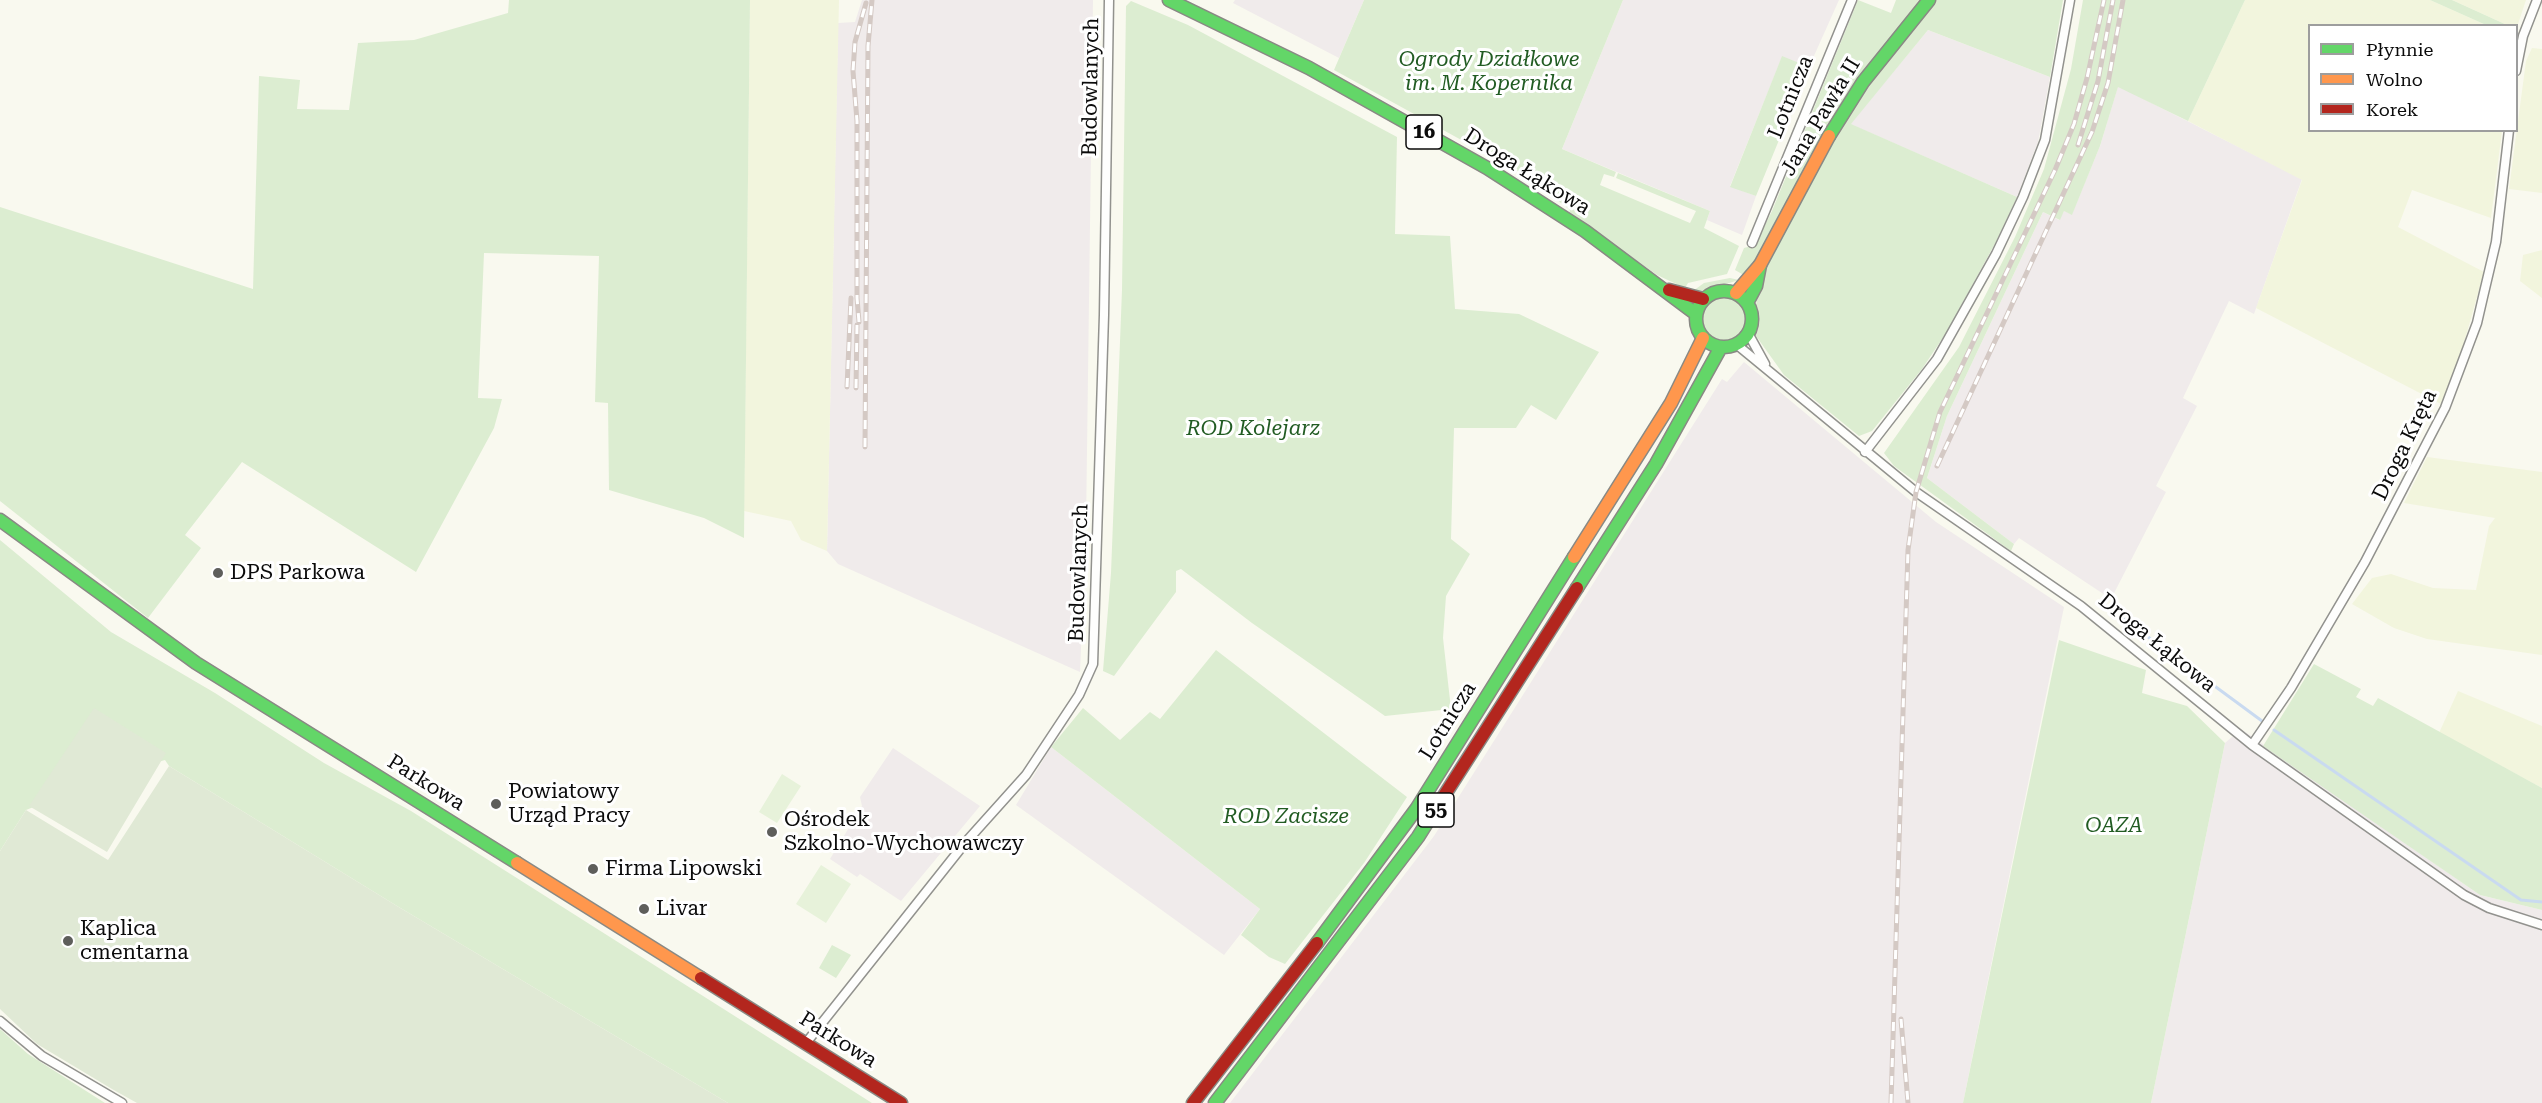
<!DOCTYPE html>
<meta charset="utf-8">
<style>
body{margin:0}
#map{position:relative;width:2542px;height:1103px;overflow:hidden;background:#f9f9ef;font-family:"Roboto Serif",serif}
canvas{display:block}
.legend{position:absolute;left:2308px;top:24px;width:210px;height:108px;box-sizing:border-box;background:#fff;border:2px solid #9d9d9d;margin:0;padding:8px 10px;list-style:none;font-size:18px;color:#0b0b0b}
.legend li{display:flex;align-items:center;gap:12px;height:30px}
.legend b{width:30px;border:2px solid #9d9d9d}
</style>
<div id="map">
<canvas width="2542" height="1103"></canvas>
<ul class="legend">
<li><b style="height:8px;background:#63d668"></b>Płynnie</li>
<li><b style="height:8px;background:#ff974d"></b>Wolno</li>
<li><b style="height:8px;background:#b3261e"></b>Korek</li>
</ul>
</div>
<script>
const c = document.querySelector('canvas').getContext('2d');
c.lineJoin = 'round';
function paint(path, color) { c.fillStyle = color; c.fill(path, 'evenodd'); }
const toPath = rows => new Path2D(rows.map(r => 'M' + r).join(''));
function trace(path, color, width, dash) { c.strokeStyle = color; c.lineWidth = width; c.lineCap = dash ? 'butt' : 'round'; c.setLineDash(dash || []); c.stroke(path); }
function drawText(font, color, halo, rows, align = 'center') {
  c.font = font + ' "Roboto Serif",serif'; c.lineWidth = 6; c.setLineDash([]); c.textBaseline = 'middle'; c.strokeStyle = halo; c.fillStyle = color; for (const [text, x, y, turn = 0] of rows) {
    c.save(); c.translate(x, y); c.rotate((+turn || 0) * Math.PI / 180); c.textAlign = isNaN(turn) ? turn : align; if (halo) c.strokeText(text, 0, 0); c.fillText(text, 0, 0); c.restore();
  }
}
const industrial = toPath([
 [862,0,1093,0,1086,526,1080,672,838,564,827,551,838,23,855,22],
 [1235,0,1364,0,1339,58,1233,3],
 [1623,0,1839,0,1809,67,1782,57,1730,186,1756,196,1742,235,1707,220,1710,211,1562,149],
 [1928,30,2050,77,2038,142,2017,197,1850,124],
 [2118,86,2302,179,2254,314,2229,301,2183,398,2197,406,2156,486,2166,492,2111,599,2019,538,2014,544,1927,478,1947,416,2043,212,2059,220,2064,211,2072,214,2100,146],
 [1744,362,1936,522,2064,607,1963,1103,1230,1103,1434,836,1722,379,1727,382],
 [2241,729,2480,895,2542,910,2542,1103,2151,1103,2225,743],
 [1051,747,1260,909,1224,955,1016,805],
 [893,748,980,806,901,901,860,874,857,877,830,859,862,806,860,797]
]);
const farmland = toPath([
 [750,0,839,0,827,551,801,540,791,521,744,511],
 [2245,0,2430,0,2486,25,2310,26,2310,130,2502,131,2491,218,2412,190,2398,227,2484,272,2464,343,2441,404,2256,308,2302,180,2188,121],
 [2452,0,2526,0,2517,27,2507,25],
 [2532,48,2542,49,2542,193,2509,189,2526,61],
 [2542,250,2542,298,2520,281,2523,255],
 [2427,457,2542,472,2542,655,2427,639,2394,628,2352,604,2372,578,2391,574,2433,588,2476,590,2489,526,2495,518,2404,503],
 [2458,691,2542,726,2542,788,2439,733]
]);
const green = toPath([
 [509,0,750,0,744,538,704,518,609,490,608,403,595,402,599,256,484,253,478,398,502,399,494,428,416,572,242,462,185,535,201,548,148,618,0,501,0,207,253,289,259,76,300,80,297,109,349,110,358,43,414,40,508,13],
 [1364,0,1623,0,1562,149,1616,172,1614,177,1604,174,1600,185,1690,223,1696,211,1616,178,1618,173,1710,211,1704,228,1739,246,1727,274,1688,283,1685,288,1657,275,1569,213,1570,210,1525,175,1334,70],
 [1858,0,1891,13,1896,0,2063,0,2050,77,1928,30,1851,124,2017,197,1997,240,1946,333,1922,369,1872,431,1859,436,1784,375,1756,336,1756,304,1761,285,1735,270,1744,248,1755,245,1772,211],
 [2083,0,2245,0,2188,121,2118,87,2100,146,2072,215,2064,211,2060,220,2043,212,1947,416,1927,478,2014,544,2011,551,1894,466,1884,453,1959,347,2015,237,2044,169,2071,69],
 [2430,0,2452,0,2507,25,2486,25],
 [1131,1,1188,25,1397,137,1395,234,1450,236,1455,309,1519,314,1599,352,1556,420,1531,405,1516,428,1454,428,1451,539,1470,554,1446,596,1443,638,1451,709,1385,716,1252,623,1181,569,1176,571,1176,592,1114,676,1103,671,1111,573,1122,290,1126,6],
 [1782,56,1809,67,1756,196,1730,187],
 [1730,278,1739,280,1703,291,1693,291,1704,283],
 '1702 318a22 22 0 1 1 44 0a22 22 0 1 1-44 0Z',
 [0,540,111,632,215,693,324,763,411,811,872,1103,728,1103,397,906,169,766,165,760,120,773,26,810,0,851],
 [2059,640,2146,670,2142,693,2187,706,2225,743,2151,1103,1963,1103],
 [1216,650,1407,797,1364,863,1285,964,1269,957,1241,935,1260,909,1051,747,1083,708,1120,740,1150,712,1160,719],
 [2314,664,2361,689,2356,697,2373,706,2378,698,2542,788,2542,910,2480,895,2263,746],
 [832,945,851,955,836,978,819,968],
 [0,1029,28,1054,105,1103,0,1103]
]);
const cemetery = toPath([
 [94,708,166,753,107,852,29,806],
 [169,766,397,906,728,1103,137,1103,112,1089,37,1044,0,1009,0,851,26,810,108,860]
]);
const pitch = toPath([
 [782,774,801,786,777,823,759,812],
 [821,865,851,884,826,923,796,904]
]);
const stream = toPath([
 [2102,603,2262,721],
 [2274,730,2521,900,2542,902]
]);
const street = toPath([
 [2516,71,2523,36,2537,0],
 [1752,243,1852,0],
 [1748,333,1765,364],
 [1736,344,1916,492,2081,606,2252,745,2464,895,2489,908,2542,925],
 [1865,452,1937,359,1996,254,2023,197,2045,140,2070,0],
 [2252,745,2291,688,2365,562,2445,408,2477,323,2483,297,2496,242,2509,130],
 [0,1021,42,1056,122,1103],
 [806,1043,965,843,1026,775,1079,695,1093,664,1104,315,1109,0]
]);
const fast = toPath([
 [1169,0,1309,68,1487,168,1585,231,1696,314],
 [1829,136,1863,82,1929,0],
 '1696 319a28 28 0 1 1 56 0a28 28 0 1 1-56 0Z',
 [1747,303,1756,286,1760,265],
 [0,520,196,663,517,863],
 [1577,588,1656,464,1721,347],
 [1317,943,1417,808,1574,557],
 [1215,1103,1418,837,1433,813]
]);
const slow = toPath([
 [1736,293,1760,265,1829,136],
 [1574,557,1671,403,1703,338],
 [517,863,701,978]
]);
const jam = toPath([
 [1669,290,1703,299],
 [1433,813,1577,588],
 [701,978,901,1103],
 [1193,1103,1317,943]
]);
const rail = toPath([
 [2078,145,2098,81,2113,0],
 [859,322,857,298,857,121,853,71,855,42,866,3],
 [847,387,851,298],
 [856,388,857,325],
 [865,447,868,46,872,0],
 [1937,466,2092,132,2108,83,2123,0],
 [1901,1019,1908,1103],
 [1891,1103,1908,550,1916,492,1940,412,2055,170,2074,124,2087,78,2104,0]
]);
const markers = [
 [218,573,6,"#5e5e5b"],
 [496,804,6,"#5e5e5b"],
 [772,832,6,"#5e5e5b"],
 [593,869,6,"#5e5e5b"],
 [644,909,6,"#5e5e5b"],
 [68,941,6,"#5e5e5b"]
];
const shields = [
 [1424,132,36],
 [1436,810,36]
];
const shieldNames = [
 ["16",1424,132],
 ["55",1436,810]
];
const parkNames = [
 ["Ogrody Działkowe",1489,60],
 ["im. M. Kopernika",1489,84],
 ["ROD Kolejarz",1253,429],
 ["ROD Zacisze",1286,817],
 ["OAZA",2114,826]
];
const streetNames = [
 ["Budowlanych",1091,87,-89],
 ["Lotnicza",1791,97,-68],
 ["Jana Pawła II",1821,117,-59],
 ["Droga Łąkowa",1527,172,32],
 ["Droga Kręta",2405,445,-64],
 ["Budowlanych",1079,573,-88],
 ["Droga Łąkowa",2157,643,39],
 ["Lotnicza",1448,721,-58],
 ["Parkowa",426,783,32],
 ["Parkowa",838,1040,32]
];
const poiNames = [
 ["DPS Parkowa",230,573],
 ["Powiatowy",508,792],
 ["Urząd Pracy",508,816],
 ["Ośrodek",784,820],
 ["Szkolno-Wychowawczy",784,844],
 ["Firma Lipowski",605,869],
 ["Livar",656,909],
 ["Kaplica",80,929],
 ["cmentarna",80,953]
];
paint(industrial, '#f0ebeb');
paint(farmland, '#f2f5dd');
paint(green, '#dcedd1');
paint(cemetery, '#e0e9d5');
paint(pitch, '#e7f2da');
trace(stream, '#c9daf0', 3);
trace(street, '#92928e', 11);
trace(fast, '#898984', 15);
trace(slow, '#898984', 15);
trace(jam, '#898984', 15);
trace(street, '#fefefd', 8);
trace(fast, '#63d668', 12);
trace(slow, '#ff974d', 12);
trace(jam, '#b3261e', 12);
trace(rail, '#d4c9c4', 5);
trace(rail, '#fff', 3, [9]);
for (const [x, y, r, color] of markers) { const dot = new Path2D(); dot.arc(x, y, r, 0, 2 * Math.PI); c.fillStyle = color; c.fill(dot); trace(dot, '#fff', 2); }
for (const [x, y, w] of shields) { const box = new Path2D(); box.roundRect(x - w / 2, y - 17, w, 34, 4.5); c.fillStyle = '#fff'; c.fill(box); trace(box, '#0b0b0b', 1.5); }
drawText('bold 20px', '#0b0b0b', null, shieldNames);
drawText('italic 21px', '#225c23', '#fff', parkNames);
drawText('21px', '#0b0b0b', '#fff', streetNames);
drawText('21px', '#0b0b0b', '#fff', poiNames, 'left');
</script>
